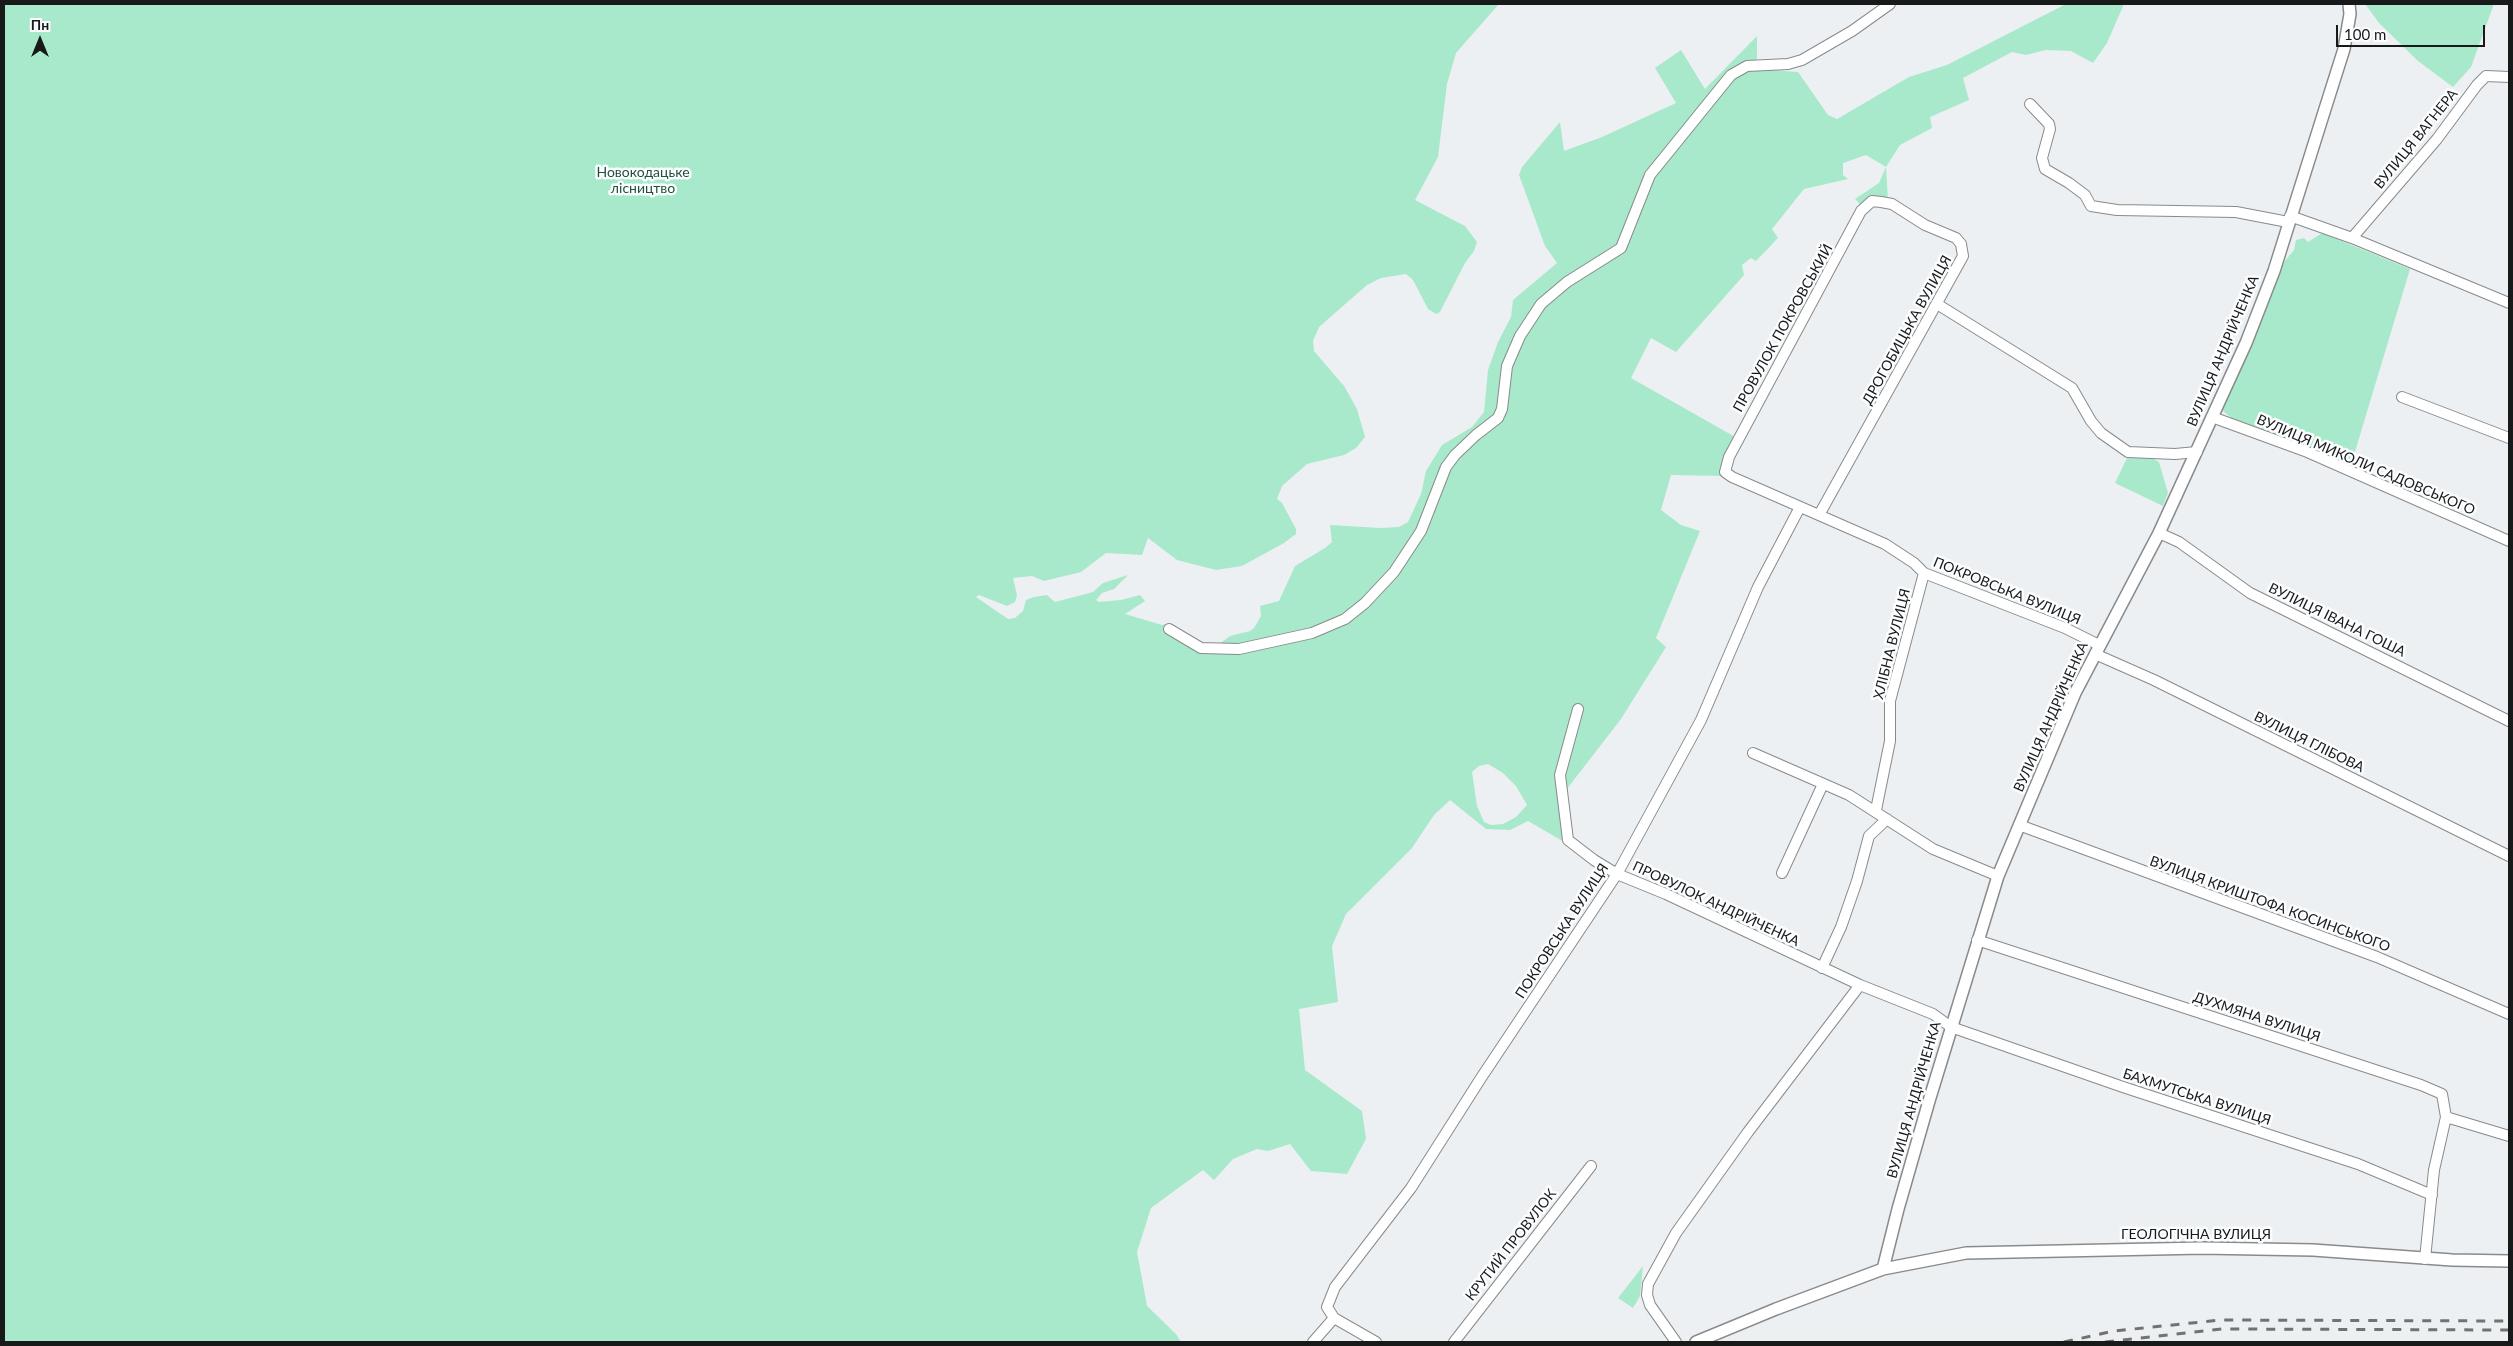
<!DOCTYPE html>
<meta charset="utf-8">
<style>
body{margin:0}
#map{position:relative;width:2513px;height:1346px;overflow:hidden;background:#edf0f2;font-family:Lato,sans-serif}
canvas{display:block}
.frame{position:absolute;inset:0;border:5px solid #181919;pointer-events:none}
.north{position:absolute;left:15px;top:15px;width:50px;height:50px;-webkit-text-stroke:4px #fbfdff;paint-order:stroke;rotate:0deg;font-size:14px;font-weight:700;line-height:20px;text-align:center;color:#181919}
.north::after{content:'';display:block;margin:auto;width:18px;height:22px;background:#181919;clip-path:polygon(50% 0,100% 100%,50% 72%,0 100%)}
.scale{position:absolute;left:2336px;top:25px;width:149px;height:22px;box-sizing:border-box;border:2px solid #181919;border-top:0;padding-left:6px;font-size:15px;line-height:18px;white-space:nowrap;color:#181919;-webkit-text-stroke:4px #fbfdff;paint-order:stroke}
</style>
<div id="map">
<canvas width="2513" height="1346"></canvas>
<div class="frame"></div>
<div class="north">Пн</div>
<div class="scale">100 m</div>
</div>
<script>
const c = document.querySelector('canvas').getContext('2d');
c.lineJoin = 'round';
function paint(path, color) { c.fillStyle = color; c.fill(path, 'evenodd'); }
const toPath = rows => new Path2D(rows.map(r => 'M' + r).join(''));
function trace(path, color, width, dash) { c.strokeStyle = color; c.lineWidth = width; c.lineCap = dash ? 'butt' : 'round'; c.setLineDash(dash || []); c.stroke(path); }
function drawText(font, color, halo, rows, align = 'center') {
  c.font = font + ' Lato,sans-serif'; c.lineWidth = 5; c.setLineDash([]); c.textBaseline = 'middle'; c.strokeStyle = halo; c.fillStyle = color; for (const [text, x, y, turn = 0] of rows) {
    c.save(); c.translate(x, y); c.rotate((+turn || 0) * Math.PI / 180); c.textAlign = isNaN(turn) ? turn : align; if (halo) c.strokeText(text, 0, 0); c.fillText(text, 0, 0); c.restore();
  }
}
const green = toPath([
 [4,4,1499,4,1456,53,1447,84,1438,157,1415,200,1465,226,1477,242,1474,251,1465,263,1440,312,1436,314,1428,309,1413,280,1406,274,1381,278,1367,285,1319,327,1313,341,1314,351,1344,386,1357,409,1365,437,1356,448,1344,455,1307,464,1282,486,1277,499,1282,503,1296,529,1296,534,1284,543,1242,566,1216,570,1177,560,1148,538,1142,555,1106,553,1081,572,1044,581,1032,576,1013,578,1017,595,1015,602,1007,606,979,595,976,597,1008,619,1015,618,1023,611,1026,600,1034,597,1047,595,1055,602,1093,592,1103,583,1128,575,1114,589,1102,593,1096,600,1099,602,1121,600,1140,595,1145,601,1125,614,1162,625,1170,623,1176,630,1201,646,1215,647,1230,636,1250,631,1254,628,1261,616,1260,606,1279,601,1295,566,1325,548,1332,542,1330,525,1380,528,1399,527,1408,522,1421,494,1426,471,1442,445,1472,427,1484,412,1488,370,1498,342,1511,317,1513,300,1557,263,1545,246,1519,175,1522,167,1560,122,1564,151,1602,137,1676,103,1655,68,1681,50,1705,89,1757,36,1757,69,1798,72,1828,115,1837,119,1909,77,1947,65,2066,4,2124,4,2107,43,2093,63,2071,51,2046,50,2026,55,2012,52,1963,78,1969,100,1930,117,1932,128,1900,145,1886,167,1888,200,1878,196,1861,205,1855,199,1879,183,1886,167,1866,155,1843,163,1843,175,1848,179,1804,189,1772,229,1778,238,1756,261,1751,258,1742,265,1744,275,1676,352,1651,338,1631,378,1737,438,1725,458,1722,476,1671,475,1661,510,1681,525,1700,531,1656,638,1666,647,1621,719,1563,794,1566,843,1528,821,1510,830,1486,829,1450,800,1434,815,1412,848,1346,914,1332,946,1338,1002,1299,1009,1305,1070,1362,1111,1366,1139,1347,1174,1311,1171,1290,1144,1268,1151,1257,1149,1233,1159,1214,1180,1203,1170,1151,1208,1137,1252,1147,1306,1176,1334,1181,1342,4,1342],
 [1488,764,1503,773,1516,786,1527,805,1516,817,1503,824,1491,825,1484,822,1477,806,1472,772,1479,766],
 [2365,4,2494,4,2471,67,2453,87,2418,61,2379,23],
 [2322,233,2410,269,2351,465,2231,418,2222,410,2284,262,2294,250,2296,240,2304,238,2308,242],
 [2128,456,2149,456,2159,462,2168,493,2163,506,2115,483],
 [1643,1266,1640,1296,1633,1308,1618,1298]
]);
const minor = toPath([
 [2030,104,2049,124,2050,129,2042,158,2045,169,2069,183,2085,195,2091,206,2117,210,2236,212,2288,222],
 [2290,216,2352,238,2509,303],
 [2352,238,2437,139,2477,85,2486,76,2509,77],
 [1937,304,2072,388,2091,421,2101,433,2128,452,2175,454,2197,452],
 [2402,397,2509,438],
 [2212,417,2305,451,2509,541],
 [1819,515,1963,256,1961,244,1956,238,1925,225,1892,204,1881,202,1872,201,1861,211,1729,457,1725,472,1732,477,1885,544,1914,563,1924,573,2065,628,2099,645],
 [2159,533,2179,542,2250,593,2509,721],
 [1169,629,1201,648,1239,649,1312,633,1345,619,1365,603,1394,572,1421,531,1446,467,1455,455,1476,435,1498,418,1502,409,1507,366,1520,336,1541,304,1567,282,1621,248,1650,175,1731,75,1747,66,1788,64,1802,60,1852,31,1890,4],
 [2095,654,2154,680,2509,856],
 [1578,709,1560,775,1568,840,1594,860,1617,874,1666,894,1860,985,1933,1014,1951,1027,2123,1087,2358,1164,2432,1195],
 [1753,753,1849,795,1933,849,1998,876],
 [1876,810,1890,741,1890,701,1924,573],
 [2019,825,2377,957,2509,1014],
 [1782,873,1823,784],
 [1977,940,2421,1085,2442,1094,2446,1117,2509,1136],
 [1822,968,1841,927,1857,881,1869,836,1887,819],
 [2425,1259,2434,1170,2446,1117],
 [1334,1318,1376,1342],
 [1313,1342,1334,1318,1327,1307,1335,1287,1411,1188,1481,1078,1617,874,1701,720,1758,587,1800,507],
 [1454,1342,1591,1166],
 [1676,1342,1650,1305,1647,1295,1648,1284,1676,1233,1748,1132,1860,985]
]);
const tertiary = toPath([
 [1883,1269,1898,1209,1929,1101,1998,876,2075,693,2159,533,2246,343,2274,271,2325,109,2344,49,2350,14,2349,4],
 [1696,1342,1776,1309,1883,1269,1966,1253,2202,1248,2313,1250,2452,1260,2509,1261]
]);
const rail = toPath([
 [2064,1342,2114,1331,2221,1320,2509,1321],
 [2105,1342,2222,1329,2509,1330]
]);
const streetNames = [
 ["ВУЛИЦЯ ВАГНЕРА",2416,139,-51],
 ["ПРОВУЛОК ПОКРОВСЬКИЙ",1783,328,-61],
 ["ДРОГОБИЦЬКА ВУЛИЦЯ",1907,330,-61],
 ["ВУЛИЦЯ АНДРІЙЧЕНКА",2223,351,-67],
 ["ВУЛИЦЯ МИКОЛИ САДОВСЬКОГО",2366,465,23],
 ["ПОКРОВСЬКА ВУЛИЦЯ",2007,591,22],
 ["ВУЛИЦЯ ІВАНА ГОША",2337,620,26],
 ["ХЛІБНА ВУЛИЦЯ",1892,644,-76],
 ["ВУЛИЦЯ АНДРІЙЧЕНКА",2051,717,-66],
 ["ВУЛИЦЯ ГЛІБОВА",2309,742,26],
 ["ПРОВУЛОК АНДРІЙЧЕНКА",1716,904,25],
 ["ВУЛИЦЯ КРИШТОФА КОСИНСЬКОГО",2270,904,20],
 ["ПОКРОВСЬКА ВУЛИЦЯ",1562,931,-57],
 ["ДУХМЯНА ВУЛИЦЯ",2257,1017,18],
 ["БАХМУТСЬКА ВУЛИЦЯ",2197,1097,18],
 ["ВУЛИЦЯ АНДРІЙЧЕНКА",1914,1100,-74],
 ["ГЕОЛОГІЧНА ВУЛИЦЯ",2196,1234],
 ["КРУТИЙ ПРОВУЛОК",1511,1245,-52]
];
const parkNames = [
 ["Новокодацьке",643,172],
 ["лісництво",643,188]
];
paint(green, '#a8e9cb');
trace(minor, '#888a8c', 12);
trace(tertiary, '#888a8c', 14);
trace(minor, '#fff', 10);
trace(tertiary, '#fff', 11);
trace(rail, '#717373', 3, [9, 9]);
drawText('14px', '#181919', '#fbfdff', streetNames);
drawText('14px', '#25503e', '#fbfdff', parkNames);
</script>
